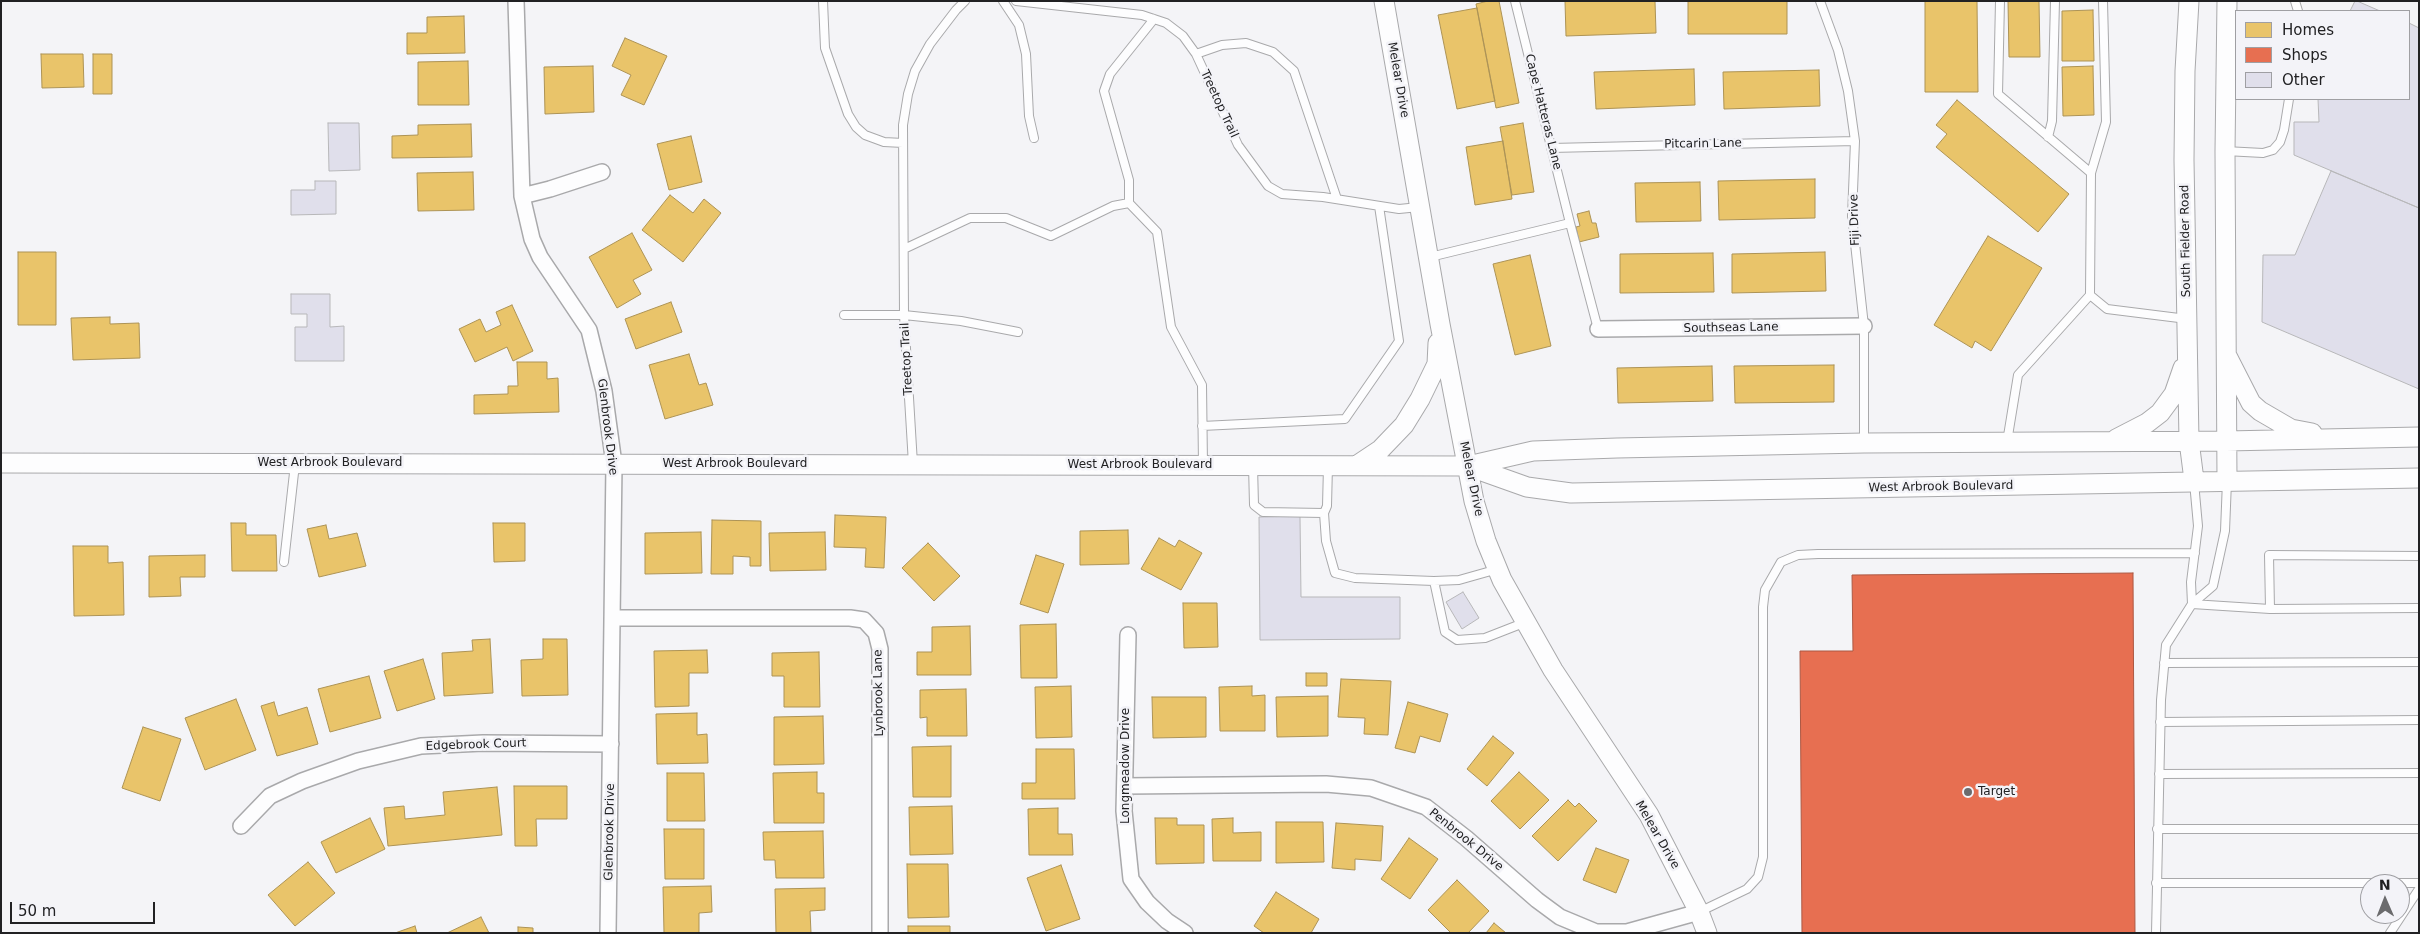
<!DOCTYPE html>
<style>
body{margin:0}
#map{position:relative;width:2420px;height:934px;overflow:hidden;background:#f4f4f7;font-family:"DejaVu Sans",sans-serif}
canvas{display:block}
.frame{position:absolute;inset:0;border:2px solid #212123;pointer-events:none}
.legend{position:absolute;left:2235px;top:10px;width:175px;height:90px;box-sizing:border-box;background:#f3f3f8;border:1px solid #9f9fa3;margin:0;padding:6px 9px;list-style:none;font-size:15px;color:#212123}
.legend li{display:flex;align-items:center;gap:10px;height:25px}
.legend b{width:25px;border:1px solid #9f9fa3}
.north{position:absolute;left:2360px;top:874px;width:50px;height:50px;box-sizing:border-box;background:#f3f3f8;border:1px solid #9f9fa3;border-radius:50%;rotate:359deg;font-size:14px;font-weight:700;line-height:20px;text-align:center;color:#212123}
.north::after{content:'';display:block;margin:auto;width:18px;height:22px;background:#6b6b6d;clip-path:polygon(50% 0,100% 100%,50% 72%,0 100%)}
.scale{position:absolute;left:10px;top:902px;width:145px;height:22px;box-sizing:border-box;border:2px solid #212123;border-top:0;padding-left:6px;font-size:15px;line-height:18px;white-space:nowrap;color:#212123;-webkit-text-stroke:4px #f3f3f8;paint-order:stroke}
</style>
<div id="map">
<canvas width="2420" height="934"></canvas>
<div class="frame"></div>
<ul class="legend">
<li><b style="height:14px;background:#e9c46a"></b>Homes</li>
<li><b style="height:14px;background:#e76f51"></b>Shops</li>
<li><b style="height:14px;background:#e0dfeb"></b>Other</li>
</ul>
<div class="north">N</div>
<div class="scale">50 m</div>
</div>
<script>
const c = document.querySelector('canvas').getContext('2d');
c.lineJoin = 'round';
function paint(path, color) { c.fillStyle = color; c.fill(path, 'evenodd'); }
const toPath = rows => new Path2D(rows.map(r => 'M' + r).join(''));
function trace(path, color, width, dash) { c.strokeStyle = color; c.lineWidth = width; c.lineCap = dash ? 'butt' : 'round'; c.setLineDash(dash || []); c.stroke(path); }
function drawText(font, color, halo, rows, align = 'center') {
  c.font = font + ' "DejaVu Sans",sans-serif'; c.lineWidth = 5; c.setLineDash([]); c.textBaseline = 'middle'; c.strokeStyle = halo; c.fillStyle = color; for (const [text, x, y, turn = 0] of rows) {
    c.save(); c.translate(x, y); c.rotate((+turn || 0) * Math.PI / 180); c.textAlign = isNaN(turn) ? turn : align; if (halo) c.strokeText(text, 0, 0); c.fillText(text, 0, 0); c.restore();
  }
}
const homes = toPath([
 [1488,1,1499,1,1519,103,1496,108,1476,4,1488,1],
 [1565,1,1655,1,1656,33,1566,36,1565,1],
 [1688,1,1787,1,1787,34,1688,34,1688,1],
 [1925,1,1977,1,1978,92,1925,92,1925,1],
 [2008,1,2039,1,2040,57,2009,57,2008,1],
 [1477,8,1495,101,1457,109,1438,15,1477,8],
 [2093,10,2094,61,2062,61,2062,11,2093,10],
 [464,16,465,53,407,54,407,33,427,33,427,17,464,16],
 [625,38,667,56,644,105,621,95,631,75,612,66,625,38],
 [41,54,83,54,84,87,42,88,41,54],
 [93,54,112,54,112,94,93,94,93,54],
 [468,61,469,105,418,105,418,62,468,61],
 [593,66,594,112,545,114,544,67,593,66],
 [2093,66,2094,115,2063,116,2062,67,2093,66],
 [1694,69,1695,105,1596,109,1594,72,1694,69],
 [1819,70,1820,106,1724,109,1723,72,1819,70],
 [1957,100,2069,194,2038,232,1936,147,1947,134,1936,125,1957,100],
 [1523,123,1534,192,1512,195,1500,127,1523,123],
 [471,124,472,157,392,158,392,136,418,135,418,125,471,124],
 [691,136,702,182,669,190,657,144,691,136],
 [1503,141,1512,199,1475,205,1466,147,1503,141],
 [473,172,474,210,418,211,417,173,473,172],
 [1815,179,1815,218,1719,220,1718,181,1815,179],
 [1700,182,1701,221,1636,222,1635,183,1700,182],
 [670,195,693,213,704,199,721,213,683,262,642,230,670,195],
 [1589,211,1592,223,1596,223,1599,237,1579,242,1576,227,1580,226,1577,214,1589,211],
 [632,233,652,270,633,280,641,294,617,308,589,257,632,233],
 [1988,236,2042,268,1991,351,1975,341,1972,348,1934,325,1988,236],
 [18,252,56,252,56,325,18,325,18,252],
 [1825,252,1826,291,1732,293,1732,254,1825,252],
 [1713,253,1714,292,1620,293,1620,254,1713,253],
 [1530,255,1551,346,1515,355,1493,264,1530,255],
 [671,302,682,332,636,349,625,319,671,302],
 [512,305,533,351,513,361,507,347,475,362,459,329,480,319,486,332,501,325,496,312,512,305],
 [110,317,110,324,139,323,140,358,73,360,71,318,110,317],
 [689,354,699,385,706,383,713,405,665,419,649,365,689,354],
 [517,362,547,362,547,379,558,378,559,412,474,414,474,395,508,394,508,386,518,386,517,362],
 [1834,365,1834,402,1735,403,1734,366,1834,365],
 [1712,366,1713,401,1618,403,1617,368,1712,366],
 [835,515,886,517,884,568,865,567,866,548,834,547,835,515],
 [712,520,761,521,761,566,750,566,750,557,733,556,733,574,711,574,712,520],
 [231,523,246,523,246,535,276,535,277,571,232,571,231,523],
 [493,523,525,523,525,561,494,562,493,523],
 [326,525,329,539,357,533,366,566,319,577,307,529,326,525],
 [1128,530,1129,564,1080,565,1080,531,1128,530],
 [701,532,702,573,645,574,645,533,701,532],
 [825,532,826,570,770,571,769,533,825,532],
 [1159,538,1175,547,1179,540,1202,553,1181,590,1141,569,1159,538],
 [928,543,960,576,934,601,902,568,928,543],
 [73,546,108,546,108,563,123,562,124,615,74,616,73,546],
 [205,555,205,577,180,577,181,596,149,597,149,556,205,555],
 [1036,555,1064,564,1048,613,1020,604,1036,555],
 [1183,603,1217,603,1218,647,1184,648,1183,603],
 [1056,624,1057,678,1021,678,1020,625,1056,624],
 [970,626,971,675,917,675,917,652,932,652,932,627,970,626],
 [490,639,493,693,444,696,442,653,473,651,472,640,490,639],
 [543,639,567,639,568,695,522,696,521,660,543,659,543,639],
 [707,650,708,673,689,673,689,706,655,707,654,651,707,650],
 [819,652,820,707,784,707,784,676,772,676,772,653,819,652],
 [423,659,435,699,397,711,384,671,423,659],
 [1306,673,1327,673,1327,686,1306,686,1306,673],
 [369,676,381,718,330,732,318,689,369,676],
 [1341,679,1391,681,1388,735,1364,734,1365,718,1338,717,1341,679],
 [1071,686,1072,737,1036,738,1035,687,1071,686],
 [1252,686,1252,696,1265,695,1265,731,1220,731,1219,687,1252,686],
 [966,689,967,736,927,736,927,717,920,718,920,690,966,689],
 [1328,696,1328,736,1277,737,1276,697,1328,696],
 [1152,697,1206,697,1206,737,1153,738,1152,697],
 [236,699,256,750,205,770,185,718,236,699],
 [274,702,278,716,307,707,318,744,277,756,261,706,274,702],
 [1408,702,1448,714,1440,742,1420,736,1415,753,1395,748,1408,702],
 [697,713,697,735,707,734,708,763,657,764,656,714,697,713],
 [823,716,824,764,774,765,774,717,823,716],
 [143,727,181,739,160,801,122,788,143,727],
 [1493,736,1514,753,1487,786,1467,769,1493,736],
 [951,746,951,797,913,797,912,747,951,746],
 [1036,749,1074,749,1075,799,1022,799,1022,783,1036,783,1036,749],
 [817,772,817,793,824,793,824,823,774,823,773,773,817,772],
 [1519,772,1549,800,1520,829,1491,801,1519,772],
 [667,773,704,773,705,821,667,821,667,773],
 [514,786,567,786,567,819,536,819,537,846,515,846,514,786],
 [497,787,502,835,388,846,384,808,404,806,405,819,445,815,443,792,497,787],
 [1568,800,1575,807,1579,803,1597,821,1558,861,1532,836,1568,800],
 [952,806,953,854,910,855,909,807,952,806],
 [1058,808,1058,834,1072,834,1073,855,1029,855,1028,809,1058,808],
 [370,818,385,849,336,873,321,842,370,818],
 [1155,818,1177,818,1177,825,1204,825,1204,863,1156,864,1155,818],
 [1233,818,1233,833,1261,832,1261,861,1213,861,1212,819,1233,818],
 [1276,822,1323,822,1324,862,1276,863,1276,822],
 [1336,823,1383,826,1381,861,1355,859,1355,870,1332,868,1336,823],
 [664,829,704,829,704,879,665,879,664,829],
 [823,831,824,878,776,878,775,860,764,860,763,832,823,831],
 [1409,838,1438,859,1410,899,1381,879,1409,838],
 [1596,848,1629,860,1616,893,1583,880,1596,848],
 [308,862,335,893,295,926,268,895,308,862],
 [907,864,948,864,949,917,908,918,907,864],
 [1061,865,1080,919,1046,931,1027,878,1061,865],
 [1457,880,1489,911,1468,933,1451,933,1428,910,1457,880],
 [711,886,712,912,699,913,699,933,664,933,663,887,711,886],
 [825,888,825,910,810,911,811,933,776,933,775,889,825,888],
 [1276,892,1319,919,1311,933,1264,933,1254,926,1276,892],
 [481,917,489,933,447,933,481,917],
 [1494,923,1506,933,1486,933,1494,923],
 [415,926,417,933,395,933,415,926],
 [908,926,950,926,950,933,908,933,908,926],
 [518,927,533,928,533,933,518,933,518,927]
]);
const shops = toPath([
 [2133,573,2135,933,1802,933,1800,651,1853,651,1852,575,2133,573]
]);
const building = toPath([
 [2355,1,2357,1,2380,11,2350,11,2355,1],
 [2409,23,2419,28,2419,208,2294,155,2294,122,2319,122,2318,99,2409,99,2409,23],
 [328,123,359,123,360,170,329,171,328,123],
 [2331,171,2419,208,2419,389,2262,322,2263,255,2295,255,2331,171],
 [315,181,336,181,336,214,291,215,291,190,315,190,315,181],
 [291,294,330,294,330,327,344,326,344,361,295,361,295,327,307,327,307,314,291,314,291,294],
 [1300,516,1301,597,1400,597,1400,639,1260,640,1259,517,1300,516],
 [1463,592,1479,618,1462,629,1446,602,1463,592]
]);
const service = toPath([
 [823,1,825,48,848,114,856,127,865,135,884,142,903,143],
 [1003,1,1019,25,1026,54,1029,116,1034,138],
 [1016,1,1142,15,1166,23,1183,36,1196,54,1238,145,1268,186,1282,194,1323,197,1399,209,1419,207],
 [1515,1,1570,223,1598,329],
 [1820,1,1838,50,1848,91,1855,141,1852,216,1864,326,1864,443],
 [2000,1,1998,94,2091,173,2090,295,2018,375,2007,442],
 [2295,1,2298,11],
 [1196,54,1222,45,1246,43,1273,52,1294,71,1337,199],
 [2048,137,2052,121,2055,1],
 [1551,148,1855,141],
 [2225,151,2263,153,2273,150,2280,142,2284,130,2289,99],
 [2091,173,2106,122,2103,1],
 [1129,203,1129,180,1104,91,1110,74,1154,19],
 [904,249,970,218,1006,218,1051,236,1113,206,1129,203,1157,232,1171,327,1202,385,1203,465],
 [1430,257,1570,223],
 [2090,295,2107,309,2187,319],
 [844,315,904,315,961,321,1018,332],
 [1202,426,1345,419,1399,341,1379,206],
 [913,464,904,315,903,125,908,94,915,71,930,44,956,10,965,1],
 [1253,465,1254,505,1263,512,1324,513],
 [1328,466,1327,506,1324,513,1326,541,1335,573,1355,578,1434,581,1459,580,1498,569],
 [284,562,295,464],
 [1434,581,1445,632,1457,640,1485,638,1526,622],
 [2192,604,2270,609,2269,555,2419,556],
 [2192,604,2191,582,2198,526,2194,482],
 [2270,609,2419,608],
 [2164,663,2419,662],
 [2160,722,2419,720],
 [2159,774,2419,773],
 [2157,829,2419,829],
 [2156,883,2419,883],
 [1699,912,1747,889,1758,877,1763,857,1763,607,1765,590,1781,562,1798,555,1818,554,2195,553],
 [2156,933,2161,700,2166,645,2192,604,2213,586,2225,531,2227,481],
 [2390,933,2419,889]
]);
const minor = toPath([
 [516,1,522,196,532,239,540,257,589,330,604,391,614,464,608,933],
 [522,196,550,189,602,172],
 [1598,329,1864,326],
 [612,618,850,618,864,620,876,633,880,649,880,933],
 [1128,635,1124,811,1131,879,1147,902,1167,921,1185,933],
 [1125,786,1326,784,1371,788,1426,807,1466,838,1537,900,1560,917,1596,932,1627,932,1699,912],
 [241,826,270,796,302,781,358,761,421,746,483,743,611,744]
]);
const tertiary = toPath([
 [1384,1,1440,324,1474,501,1486,541,1502,580,1553,670,1649,815,1699,912,1707,933],
 [2189,1,2185,71,2184,160,2189,441,2194,480],
 [2227,356,2251,403,2260,411,2291,429,2312,433],
 [2116,439,2147,423,2160,413,2174,394,2183,368],
 [1,463,1468,466,1533,451,1617,448,1864,443,2226,441,2419,437],
 [1356,466,1380,450,1404,425,1420,399,1437,364,1438,343],
 [1468,466,1527,487,1571,493,2419,478],
 [2227,480,2225,151,2227,1]
]);
const markers = [
 [1968,792,5,"#6b6b6d"]
];
const streetNames = [
 ["Melear Drive",1398,80,80],
 ["Treetop Trail",1219,104,65],
 ["Cape Hatteras Lane",1543,112,76],
 ["Pitcarin Lane",1703,144,-1],
 ["Fiji Drive",1855,220,-92],
 ["South Fielder Road",2186,241,-91],
 ["Southseas Lane",1731,328,-1],
 ["Treetop Trail",907,359,-93],
 ["Glenbrook Drive",607,427,83],
 ["West Arbrook Boulevard",330,463],
 ["West Arbrook Boulevard",735,464],
 ["West Arbrook Boulevard",1140,465],
 ["Melear Drive",1471,479,78],
 ["West Arbrook Boulevard",1941,487,-1],
 ["Lynbrook Lane",879,693,-91],
 ["Edgebrook Court",476,745,-2],
 ["Longmeadow Drive",1126,766,-90],
 ["Glenbrook Drive",610,832,-89],
 ["Melear Drive",1657,835,60],
 ["Penbrook Drive",1466,840,39]
];
const poiNames = [
 ["Target",1978,792]
];
paint(homes, '#e9c46a');
trace(homes, '#ad9355', 1);
paint(shops, '#e76f51');
trace(shops, '#ac5843', 1);
paint(building, '#e0dfeb');
trace(building, '#b7b7b9', 1);
trace(service, '#a9a9ab', 10);
trace(minor, '#a9a9ab', 18);
trace(tertiary, '#a9a9ab', 21);
trace(service, '#fdfdfe', 8);
trace(minor, '#fdfdfe', 15);
trace(tertiary, '#fdfdfe', 19);
for (const [x, y, r, color] of markers) { const dot = new Path2D(); dot.arc(x, y, r, 0, 2 * Math.PI); c.fillStyle = color; c.fill(dot); trace(dot, '#f3f3f8', 2); }
drawText('12px', '#212123', '#f3f3f8', streetNames);
drawText('12px', '#212123', '#f3f3f8', poiNames, 'left');
</script>
